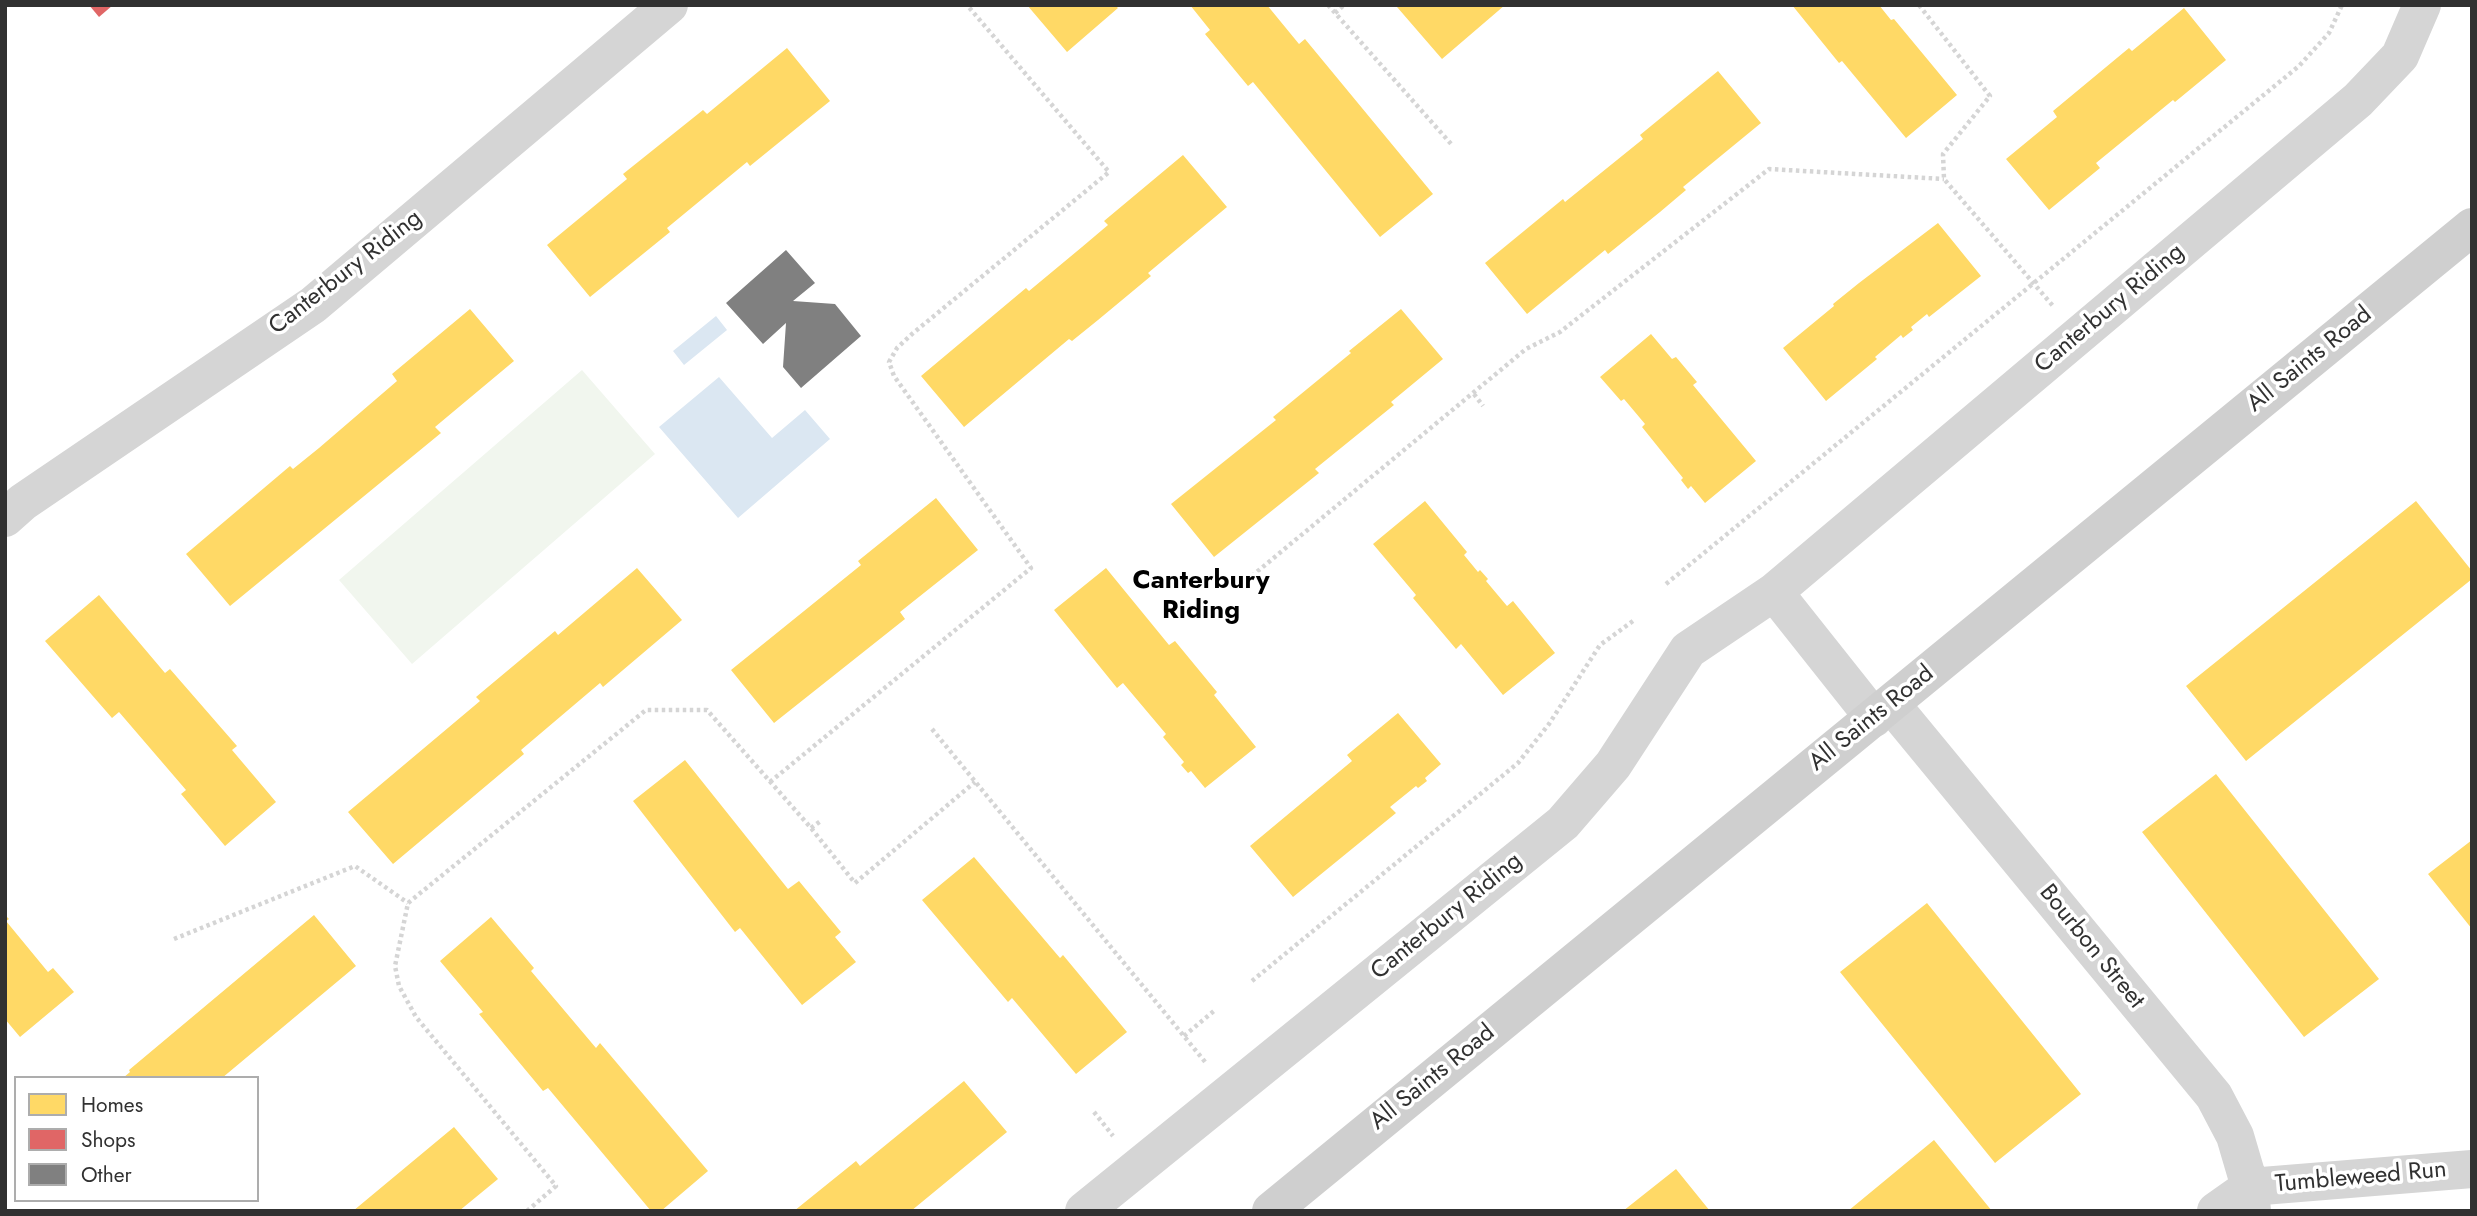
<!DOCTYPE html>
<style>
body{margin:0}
#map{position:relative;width:2477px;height:1216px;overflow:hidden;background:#fff;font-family:Jost,sans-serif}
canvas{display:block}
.frame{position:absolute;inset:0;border:7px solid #313131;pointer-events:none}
.legend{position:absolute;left:14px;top:1076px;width:245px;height:126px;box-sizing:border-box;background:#fff;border:2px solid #adadad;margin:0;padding:9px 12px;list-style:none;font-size:21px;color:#313131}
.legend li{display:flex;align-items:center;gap:14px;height:35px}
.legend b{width:35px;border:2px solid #adadad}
</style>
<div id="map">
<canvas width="2477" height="1216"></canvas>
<div class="frame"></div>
<ul class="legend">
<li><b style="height:19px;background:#ffd966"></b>Homes</li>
<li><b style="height:19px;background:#e06666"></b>Shops</li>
<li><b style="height:19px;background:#808080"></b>Other</li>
</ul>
</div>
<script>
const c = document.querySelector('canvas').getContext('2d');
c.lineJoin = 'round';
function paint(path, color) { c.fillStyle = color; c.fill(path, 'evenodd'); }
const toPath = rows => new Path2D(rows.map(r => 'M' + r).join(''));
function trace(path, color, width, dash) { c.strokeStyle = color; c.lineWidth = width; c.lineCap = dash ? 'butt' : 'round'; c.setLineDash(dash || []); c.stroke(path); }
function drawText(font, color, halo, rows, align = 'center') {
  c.font = font + ' Jost,sans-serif'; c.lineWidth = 7; c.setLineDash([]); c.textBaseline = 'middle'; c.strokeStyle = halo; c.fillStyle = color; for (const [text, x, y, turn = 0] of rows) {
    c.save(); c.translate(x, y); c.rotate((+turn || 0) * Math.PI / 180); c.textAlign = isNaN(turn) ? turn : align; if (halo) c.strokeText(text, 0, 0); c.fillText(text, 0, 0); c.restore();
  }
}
const green = toPath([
 [582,370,655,454,412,664,339,580]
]);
const water = toPath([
 [716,316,727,330,684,365,673,351],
 [719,377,772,438,805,410,830,439,738,518,659,427]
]);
const homes = toPath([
 [1027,5,1115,5,1118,8,1067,52],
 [1190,5,1267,5,1299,44,1305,39,1433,194,1380,237,1253,82,1248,86,1205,34,1210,30],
 [1399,5,1505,5,1442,59,1397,7],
 [1792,5,1879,5,1891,20,1894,19,1957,95,1906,138,1842,61,1839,63],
 [2184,8,2226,60,2175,102,2173,100,2096,163,2100,168,2049,210,2006,159,2057,117,2053,111,2129,48,2132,51],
 [787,48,830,101,750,166,747,162,667,228,670,232,590,297,547,245,627,179,623,174,703,110,707,114],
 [1718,71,1761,123,1683,187,1686,190,1660,212,1608,254,1605,250,1527,314,1485,263,1563,199,1565,202,1643,139,1640,135],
 [1183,155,1227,207,1148,273,1151,276,1098,320,1072,341,1069,339,964,427,921,376,1026,288,1029,291,1082,247,1108,225,1104,221],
 [1938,223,1981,276,1929,317,1927,314,1911,327,1913,330,1903,338,1901,335,1875,357,1877,359,1826,401,1783,348,1834,306,1833,304,1859,283],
 [470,309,514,361,435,427,441,433,230,606,186,554,290,466,293,469,319,448,397,381,392,374],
 [1401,309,1443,359,1391,402,1394,405,1315,469,1319,473,1214,557,1171,504,1276,420,1273,417,1351,353,1349,351],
 [1651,334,1672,359,1676,357,1697,382,1693,385,1756,461,1705,503,1691,486,1688,489,1681,480,1683,478,1642,427,1645,424,1624,399,1621,401,1600,377],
 [936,498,978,550,900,612,905,619,774,723,731,670,861,565,858,561],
 [1425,501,1467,552,1464,555,1478,572,1480,570,1488,579,1486,581,1507,606,1513,601,1555,653,1503,695,1461,644,1456,649,1413,598,1416,595,1373,544],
 [2416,501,2472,571,2472,579,2246,761,2186,686],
 [637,568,682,620,603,687,600,683,521,750,524,754,393,864,348,812,480,701,476,697,555,631,558,635],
 [1106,568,1169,645,1175,641,1217,692,1214,695,1256,747,1205,788,1191,771,1188,773,1181,765,1184,762,1163,737,1166,734,1123,683,1117,688,1054,610],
 [99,595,165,673,170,669,237,746,232,750,276,802,225,846,181,794,186,790,119,712,112,718,45,641],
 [1398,713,1441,764,1425,778,1427,781,1418,788,1416,786,1390,807,1396,813,1293,897,1250,846,1352,761,1347,755],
 [685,760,788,889,799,881,841,932,835,937,856,962,802,1005,740,928,735,932,633,801],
 [2216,774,2379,979,2304,1037,2142,832],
 [2472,840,2472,929,2428,874],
 [974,857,1060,958,1063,955,1127,1032,1076,1074,1012,998,1008,1002,922,900],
 [1927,903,2081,1094,1995,1163,1840,972],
 [5,915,9,919,6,921,48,972,53,968,74,992,20,1037,5,1019],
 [314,915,356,966,222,1078,123,1078,130,1072,129,1070],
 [491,917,534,968,531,971,596,1048,600,1043,708,1171,661,1211,651,1211,548,1088,543,1091,479,1014,483,1012,440,961],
 [964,1081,1007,1132,911,1211,794,1211,856,1161,860,1166],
 [454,1127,498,1179,459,1211,353,1211],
 [1934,1140,1992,1211,1848,1211],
 [1676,1169,1710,1211,1623,1211]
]);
const shops = toPath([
 [89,5,113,5,99,17]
]);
const building = toPath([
 [786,250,815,283,793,301,835,304,861,336,801,388,783,367,786,323,763,344,726,303]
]);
const path = toPath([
 [1328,5,1452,145],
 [1919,5,1990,96,1943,154,1944,179,2053,306],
 [1335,13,1344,5],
 [1474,394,1483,406],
 [1666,584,2299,66,2329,33,2342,5],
 [1241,585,1526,349,1560,332,1769,169,1944,179],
 [932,729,1206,1063],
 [770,782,1031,568,894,376,889,362,897,348,912,334,1109,172,967,5],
 [811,828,822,820],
 [174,939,355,866,408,903],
 [1252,981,1518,763,1549,724,1600,645,1633,621],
 [1184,1036,1214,1011],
 [1094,1112,1113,1136],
 [527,1211,556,1186,416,1017,399,986,395,966,408,903,646,710,707,710,811,828,855,883,975,782]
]);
const street = toPath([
 [5,518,23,502,313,305,669,5],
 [1774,592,1874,718],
 [1891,704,2214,1096,2235,1136,2250,1187,2252,1211],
 [1084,1211,1563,823,1613,765,1688,650,1774,592,2358,100,2400,56,2422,5],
 [2216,1211,2250,1187,2472,1169]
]);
const secondary = toPath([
 [1271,1211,2472,227]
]);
const streetNames = [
 ["Canterbury Riding",346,273,-38],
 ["Canterbury Riding",2110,309,-40],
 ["All Saints Road",2310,360,-39],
 ["All Saints Road",1872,719,-39],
 ["Canterbury Riding",1447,917,-39],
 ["Bourbon Street",2091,947,51],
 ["All Saints Road",1433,1078,-39],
 ["Tumbleweed Run",2361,1178,-5]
];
const neighbourhoodNames = [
 ["Canterbury",1201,582],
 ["Riding",1201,612]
];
paint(green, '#f1f6ee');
paint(water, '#dbe7f2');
paint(homes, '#ffd966');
paint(shops, '#e06666');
paint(building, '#808080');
trace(path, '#d5d5d5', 4.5, [3.5, 3.5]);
trace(street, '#d5d5d5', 38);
trace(secondary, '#cfcfcf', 38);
drawText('24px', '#313131', '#fff', streetNames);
drawText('bold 26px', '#000', '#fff', neighbourhoodNames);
</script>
